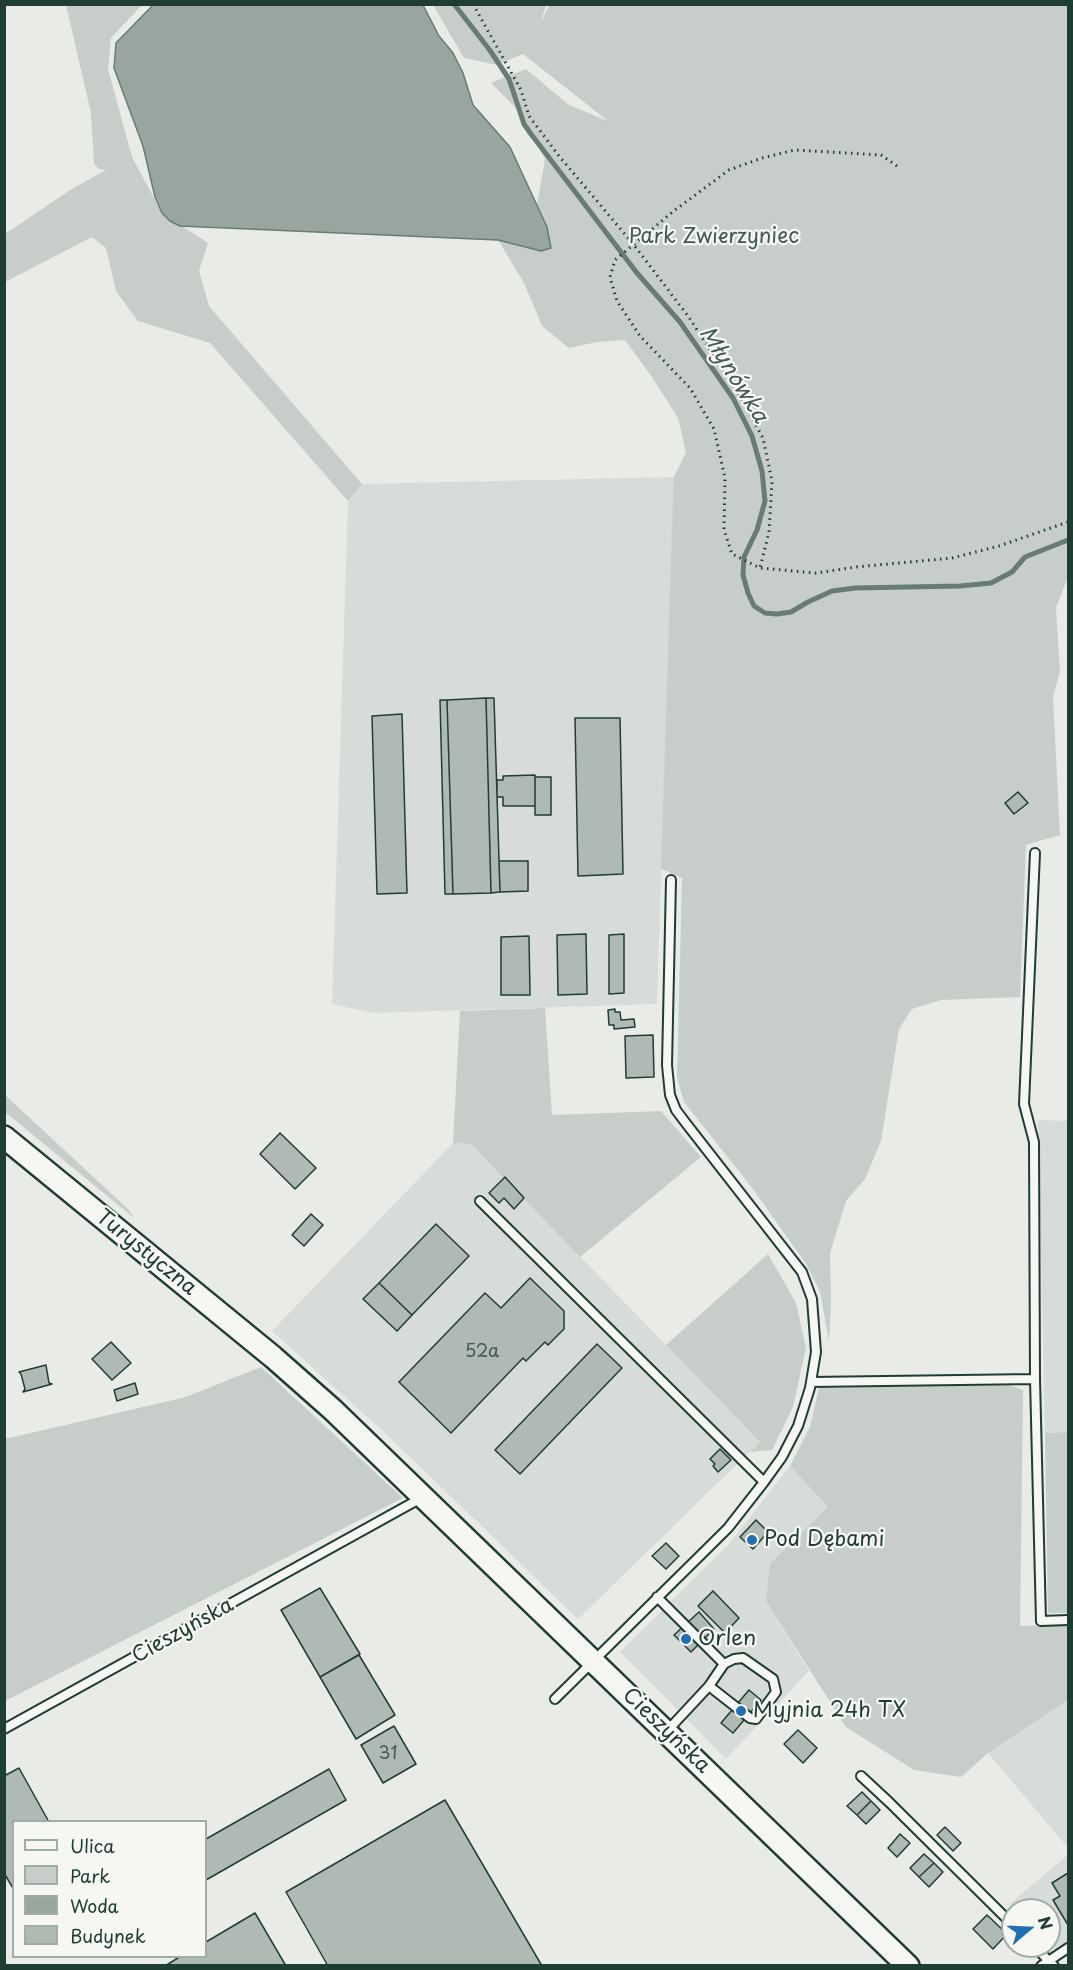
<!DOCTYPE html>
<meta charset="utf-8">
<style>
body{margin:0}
#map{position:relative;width:1073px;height:1970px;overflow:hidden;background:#e9ebe7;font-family:"Playpen Sans",sans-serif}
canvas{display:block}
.frame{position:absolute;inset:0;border:6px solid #1f3d34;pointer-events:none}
.legend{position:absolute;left:12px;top:1820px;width:195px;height:138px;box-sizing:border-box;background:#f6f6f2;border:2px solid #a0aca6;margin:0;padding:8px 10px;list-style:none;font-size:18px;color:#1f3d34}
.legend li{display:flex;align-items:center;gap:12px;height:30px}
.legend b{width:30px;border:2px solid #a0aca6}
.north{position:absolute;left:1001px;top:1898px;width:60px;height:60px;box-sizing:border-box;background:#f6f6f2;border:2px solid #a0aca6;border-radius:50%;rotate:71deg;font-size:16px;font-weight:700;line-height:24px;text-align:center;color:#1f3d34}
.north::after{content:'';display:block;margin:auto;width:21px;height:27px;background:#1f6fb2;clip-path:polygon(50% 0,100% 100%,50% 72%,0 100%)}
</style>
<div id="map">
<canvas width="1073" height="1970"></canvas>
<div class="frame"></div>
<ul class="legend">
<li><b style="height:8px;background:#f6f6f2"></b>Ulica</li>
<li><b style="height:16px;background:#c7cec9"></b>Park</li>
<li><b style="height:16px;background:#99a6a0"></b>Woda</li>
<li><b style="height:16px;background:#b0bab5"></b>Budynek</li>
</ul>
<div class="north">N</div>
</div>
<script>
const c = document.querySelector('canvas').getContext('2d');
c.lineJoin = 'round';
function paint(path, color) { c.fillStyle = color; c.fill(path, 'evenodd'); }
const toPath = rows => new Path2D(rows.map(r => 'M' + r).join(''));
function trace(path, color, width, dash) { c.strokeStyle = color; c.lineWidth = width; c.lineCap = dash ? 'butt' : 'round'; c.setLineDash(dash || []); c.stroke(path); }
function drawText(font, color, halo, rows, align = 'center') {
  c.font = font + ' "Playpen Sans",sans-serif'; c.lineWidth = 4.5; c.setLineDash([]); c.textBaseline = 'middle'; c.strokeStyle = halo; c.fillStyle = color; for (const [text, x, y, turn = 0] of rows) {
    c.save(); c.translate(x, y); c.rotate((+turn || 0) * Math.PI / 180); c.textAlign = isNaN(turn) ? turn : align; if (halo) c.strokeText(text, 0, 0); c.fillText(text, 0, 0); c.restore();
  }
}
const built = toPath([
 [674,477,657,1004,374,1013,332,1004,348,501,362,484],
 [1038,1120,1068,1121,1068,1432,1045,1433],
 [453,1143,471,1144,760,1442,578,1619,385,1433,272,1331],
 [790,1466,828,1507,766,1601,809,1671,726,1759,620,1652,729,1544],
 [1068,1700,1068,1848,988,1753],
 [1068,1855,1068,1955,1064,1957,1049,1943,1049,1910,1015,1910,1009,1904]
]);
const green = toPath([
 [550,4,1068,5,1068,577,1056,608,1060,672,1053,697,1060,835,1026,845,1020,997,941,1000,912,1009,899,1029,881,1141,865,1179,846,1201,830,1253,831,1303,829,1341,820,1292,806,1264,753,1189,684,1102,677,1078,682,878,661,869,673,497,674,477,686,452,678,418,650,374,625,340,597,342,569,348,542,326,524,283,498,240,541,251,547,227,537,205,545,159,515,107,491,83,526,69,569,105,608,121,523,54,497,65,464,58,433,5,546,5,541,22],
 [66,5,142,5,111,38,108,69,132,157,162,213,208,243,199,271,209,306,362,484,348,501,210,343,138,321,116,291,106,248,92,237,5,282,5,234,70,190,106,170,99,169,94,164,91,113],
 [545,1008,552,1115,661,1111,701,1157,580,1257,471,1144,453,1143,460,1011],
 [5,1095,128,1209,134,1218,5,1112],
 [768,1254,796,1303,806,1348,793,1407,772,1450,750,1452,760,1442,666,1345],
 [261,1367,403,1498,5,1701,5,1439,186,1397],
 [1010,1385,1023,1390,1020,1626,1068,1625,1068,1700,988,1753,961,1777,914,1770,846,1727,766,1601,770,1564,828,1507,790,1466,810,1427,819,1388],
 [1068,1432,1068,1613,1048,1613,1045,1433]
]);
const water = toPath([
 [153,5,423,5,439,36,453,53,463,73,473,105,510,147,547,227,551,248,541,251,498,240,180,226,170,221,162,213,155,197,143,146,114,68,116,43,153,5]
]);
const stream = toPath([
 [454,4,489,49,509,79,524,124,531,134,637,273,680,322,733,398,752,436,762,471,765,501,757,530,744,557,743,575,748,593,754,606,765,613,777,614,791,612,808,602,832,591,855,588,960,586,991,583,1012,572,1025,557,1068,540]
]);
const building = toPath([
 [486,698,491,893,453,894,447,700,486,698],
 [486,698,494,698,500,892,491,893,486,698],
 [440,700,447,700,453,894,445,894,440,700],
 [402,714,407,893,377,894,372,716,402,714],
 [575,718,620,718,623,874,578,876,575,718],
 [535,775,535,806,503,806,503,797,497,797,497,780,503,780,503,776,535,775],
 [535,777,551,777,551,815,535,815,535,777],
 [1018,792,1028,803,1014,814,1005,803,1018,792],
 [499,861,528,861,528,891,500,892,499,861],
 [586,934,587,994,558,995,557,935,586,934],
 [624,934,624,993,609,994,609,935,624,934],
 [529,936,530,995,501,995,501,937,529,936],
 [615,1009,615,1012,620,1012,621,1020,634,1019,635,1027,614,1029,614,1025,609,1025,608,1010,615,1009],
 [653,1035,654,1077,626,1078,625,1036,653,1035],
 [280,1133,316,1168,295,1189,260,1154,280,1133],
 [505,1177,524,1198,514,1209,504,1198,499,1203,489,1193,505,1177],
 [311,1214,323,1225,304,1246,292,1235,311,1214],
 [436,1224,469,1256,412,1315,379,1283,436,1224],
 [530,1278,564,1311,564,1329,548,1345,545,1342,526,1361,523,1358,451,1433,399,1382,485,1293,501,1308,530,1278],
 [379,1283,412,1315,397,1331,363,1299,379,1283],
 [111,1342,131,1363,112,1380,92,1359,111,1342],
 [597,1344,622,1368,520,1474,495,1450,597,1344],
 [46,1365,49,1383,52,1384,23,1392,25,1389,21,1374,19,1372,46,1365],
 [135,1383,138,1394,117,1401,114,1390,135,1383],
 [720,1449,731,1460,718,1472,713,1466,715,1464,710,1459,720,1449],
 [756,1520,768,1532,753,1549,740,1537,756,1520],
 [666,1543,679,1556,666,1569,652,1556,666,1543],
 [320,1588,360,1654,320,1677,281,1610,320,1588],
 [713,1591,739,1618,725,1633,698,1606,713,1591],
 [699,1612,714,1629,691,1652,674,1635,699,1612],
 [359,1655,395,1715,356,1739,320,1677,359,1655],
 [749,1690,761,1700,733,1733,721,1723,749,1690],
 [394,1726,416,1764,383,1783,361,1745,394,1726],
 [798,1730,817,1748,803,1763,784,1744,798,1730],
 [19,1768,49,1822,14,1822,14,1890,4,1873,4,1776,19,1768],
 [329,1769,346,1800,206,1880,206,1839,329,1769],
 [862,1792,871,1801,857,1815,847,1806,862,1792],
 [445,1800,542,1966,328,1966,286,1892,445,1800],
 [871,1801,880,1810,866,1824,857,1815,871,1801],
 [945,1827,961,1843,953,1851,937,1835,945,1827],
 [900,1834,910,1843,897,1857,888,1848,900,1834],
 [924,1854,934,1863,919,1877,910,1868,924,1854],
 [934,1863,943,1872,929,1887,919,1877,934,1863],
 [1068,1873,1068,1925,1053,1900,1060,1896,1052,1883,1068,1873],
 [255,1913,286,1966,165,1966,181,1956,206,1956,206,1942,255,1913],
 [987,1915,1007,1934,993,1949,973,1929,987,1915]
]);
const path = toPath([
 [473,4,521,90,529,116,559,156,634,245,688,316,736,389,763,438,772,481,769,532,760,568],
 [897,166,881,155,795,150,762,158,729,170,675,210,615,260,610,277,617,301,640,336,690,388,714,429,725,478,724,530,732,554,760,568,816,573,856,567,952,558,999,546,1068,522]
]);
const lane = toPath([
 [1035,853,1024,1104,1034,1142,1035,1379,1041,1621,1068,1620],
 [480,1201,764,1482],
 [811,1382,1035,1379],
 [657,1597,724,1664,709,1686,668,1730],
 [709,1686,750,1718,756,1719,776,1692,773,1679,743,1658,734,1659,724,1664],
 [555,1699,728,1528,764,1482,782,1457,798,1426,810,1388,816,1352,812,1299,802,1272,685,1122,676,1110,670,1095,667,1065,671,880],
 [4,1729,423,1497],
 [861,1776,890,1803,1013,1925],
 [1034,1946,1054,1966],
 [1041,1966,1068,1948]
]);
const secondary = toPath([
 [4,1137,273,1357,333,1410,908,1966]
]);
const markers = [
 [752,1540,6,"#1f6fb2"],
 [686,1639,6,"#1f6fb2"],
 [741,1711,6,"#1f6fb2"]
];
const numberNames = [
 ["52a",482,1352],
 ["31",388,1754]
];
const parkNames = [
 ["Park Zwierzyniec",714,237]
];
const streetNames = [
 ["Turystyczna",146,1253,39],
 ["Cieszyńska",183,1631,-29],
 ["Cieszyńska",666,1731,44]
];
const poiNames = [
 ["Pod Dębami",764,1540],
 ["Orlen",698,1639],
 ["Myjnia 24h TX",753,1711]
];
const waterNames = [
 ["Młynówka",733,375,58]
];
paint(built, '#d8dcd8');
paint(green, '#c7cec9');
paint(water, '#99a6a0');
trace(water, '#687c75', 1.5);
trace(stream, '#687c75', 5);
paint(building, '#b0bab5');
trace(building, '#1f3d34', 1.5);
trace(lane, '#1f3d34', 12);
trace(secondary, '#1f3d34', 26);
trace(path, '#1f3d34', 3, [1.5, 4.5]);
trace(lane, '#f6f6f2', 8);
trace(secondary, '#f6f6f2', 21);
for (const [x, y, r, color] of markers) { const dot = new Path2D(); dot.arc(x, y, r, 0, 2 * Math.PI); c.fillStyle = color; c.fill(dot); trace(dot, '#f6f6f2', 2); }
drawText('18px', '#435c54', null, numberNames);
drawText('21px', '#415a52', '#f6f6f2', parkNames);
drawText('21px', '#1f3d34', '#f6f6f2', streetNames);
drawText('21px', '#1f3d34', '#f6f6f2', poiNames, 'left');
drawText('italic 22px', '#445c54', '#f6f6f2', waterNames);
</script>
